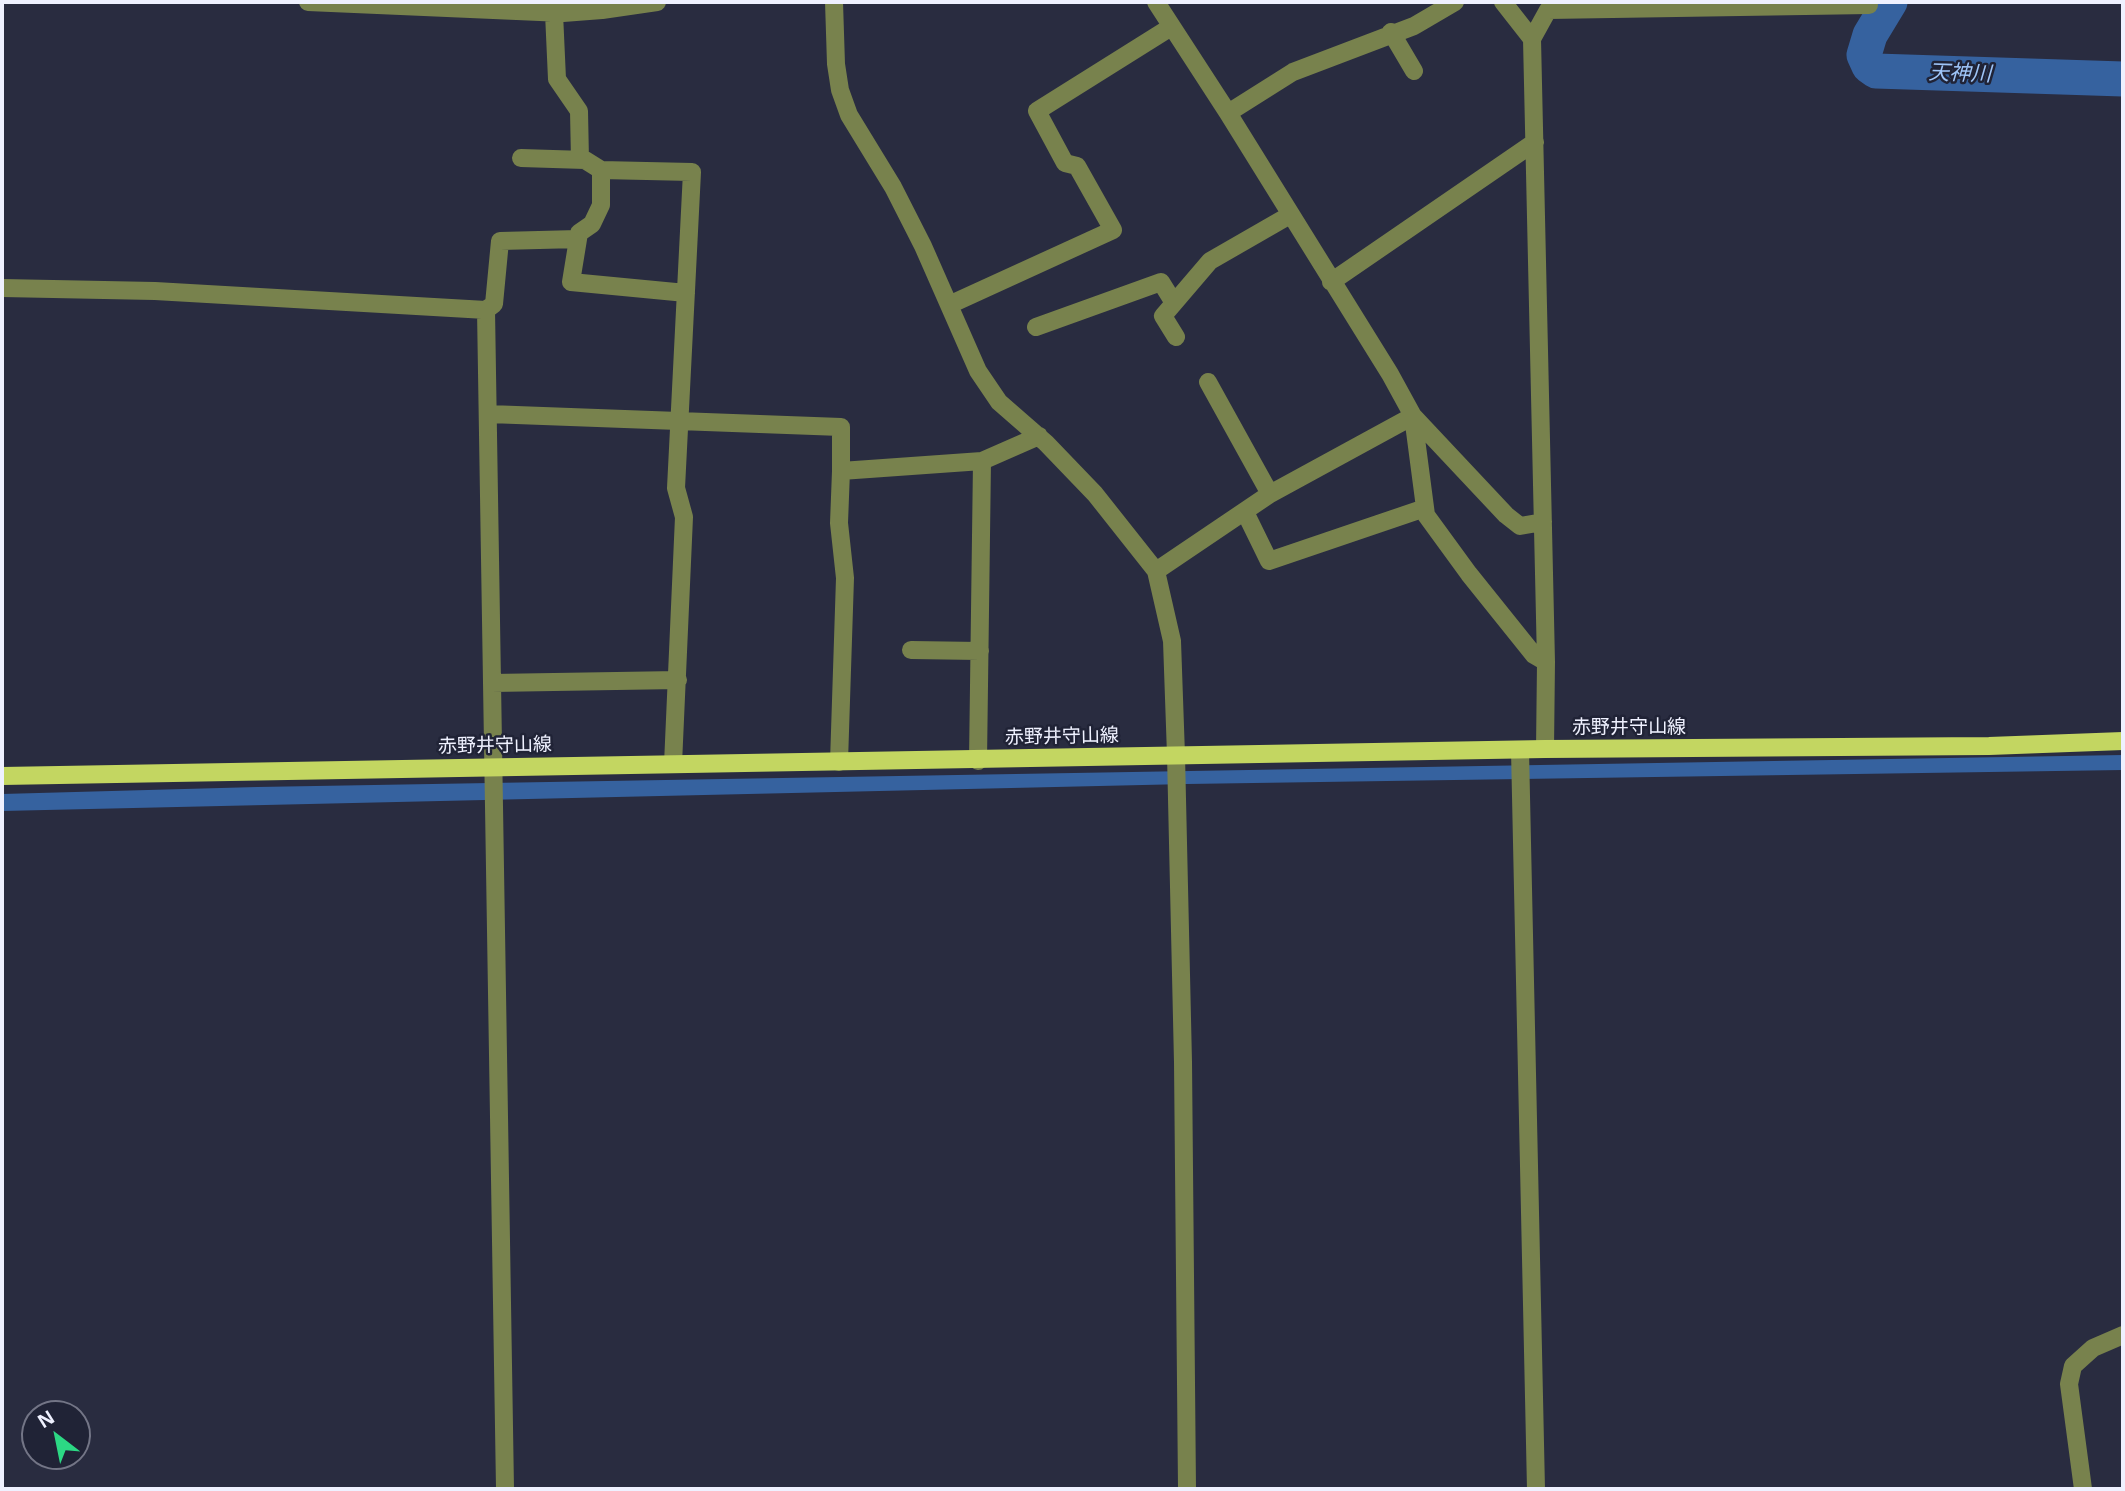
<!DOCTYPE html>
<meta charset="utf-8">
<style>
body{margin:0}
#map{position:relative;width:2125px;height:1491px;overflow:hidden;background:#292c40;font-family:"Noto Sans",sans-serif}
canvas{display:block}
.frame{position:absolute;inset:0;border:4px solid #eff1ff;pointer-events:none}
.north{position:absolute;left:21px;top:1400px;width:70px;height:70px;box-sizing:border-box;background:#202336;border:2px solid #737586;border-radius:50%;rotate:328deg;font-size:19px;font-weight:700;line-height:28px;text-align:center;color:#eff1ff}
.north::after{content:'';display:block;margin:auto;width:24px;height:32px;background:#2cd884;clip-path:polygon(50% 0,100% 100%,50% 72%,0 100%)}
</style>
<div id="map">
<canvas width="2125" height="1491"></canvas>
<div class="frame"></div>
<div class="north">N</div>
</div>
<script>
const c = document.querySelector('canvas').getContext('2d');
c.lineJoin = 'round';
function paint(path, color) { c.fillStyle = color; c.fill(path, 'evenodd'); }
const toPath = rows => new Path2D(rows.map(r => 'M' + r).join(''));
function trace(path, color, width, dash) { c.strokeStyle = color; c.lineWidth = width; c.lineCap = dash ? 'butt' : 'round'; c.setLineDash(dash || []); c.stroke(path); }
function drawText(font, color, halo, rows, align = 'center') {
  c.font = font + ' "Noto Sans","Noto Sans JP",sans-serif'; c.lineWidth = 5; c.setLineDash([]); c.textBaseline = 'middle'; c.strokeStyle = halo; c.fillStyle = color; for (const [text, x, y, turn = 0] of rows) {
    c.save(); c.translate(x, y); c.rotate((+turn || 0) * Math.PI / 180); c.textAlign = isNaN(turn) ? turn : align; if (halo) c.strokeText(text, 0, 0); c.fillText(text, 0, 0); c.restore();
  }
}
const water = toPath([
 [2123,755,2123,770,1187,784,2,811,2,794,257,787]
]);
const river = toPath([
 [1890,2,1870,35,1864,55,1869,66,1876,71,2123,79]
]);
const minor = toPath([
 [308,2,563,13,602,10,657,2],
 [834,2,836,64,840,90,849,115,893,187,923,246,978,371,999,402,1046,443,1095,494,1156,571,1172,641,1176,755,1183,1062,1187,1489],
 [1156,2,1228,113,1390,374,1413,416,1506,515,1520,526,1543,522],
 [1503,2,1532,39],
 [554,13,557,79,579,111,580,160],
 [1391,32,1414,71],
 [1228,113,1293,72,1414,26,1455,2],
 [521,158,585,160,601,170,692,172,676,488,684,517,673,764],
 [601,170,601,205,592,224,579,233,571,282,686,293],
 [1331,282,1535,142],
 [2,288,155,291,486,310,505,1489],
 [949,305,1113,230,1077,166,1065,163,1037,111,1171,27],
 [486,310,494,304,500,241,578,239],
 [1036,327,1161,282,1174,303],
 [1176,337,1163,316,1210,261,1290,215],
 [1208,382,1270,494],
 [489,414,841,427,841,471,982,461,1039,436],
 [1413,416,1426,515,1469,574,1534,655,1546,662],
 [1245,512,1269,561,1425,508],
 [1156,571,1270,494,1413,416],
 [911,650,980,651],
 [492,683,678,680],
 [1545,749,1546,662,1532,39,1548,10,1869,5],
 [1520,750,1536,1489],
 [978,761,982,461],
 [839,762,845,578,839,523,841,471],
 [2083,1489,2069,1384,2073,1366,2093,1348,2123,1335]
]);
const major = toPath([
 [2,776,1545,749,1989,746,2123,741]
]);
const streetNames = [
 ["赤野井守山線",1629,728],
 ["赤野井守山線",1062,737,-1],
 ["赤野井守山線",495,746,-1]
];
const waterNames = [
 ["天神川",1960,74,2]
];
paint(water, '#36629f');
trace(river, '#36629f', 35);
trace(minor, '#78824d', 18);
trace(major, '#c3d661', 18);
drawText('19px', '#eff1ff', '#202336', streetNames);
drawText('italic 21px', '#9fc5f8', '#202336', waterNames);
</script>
